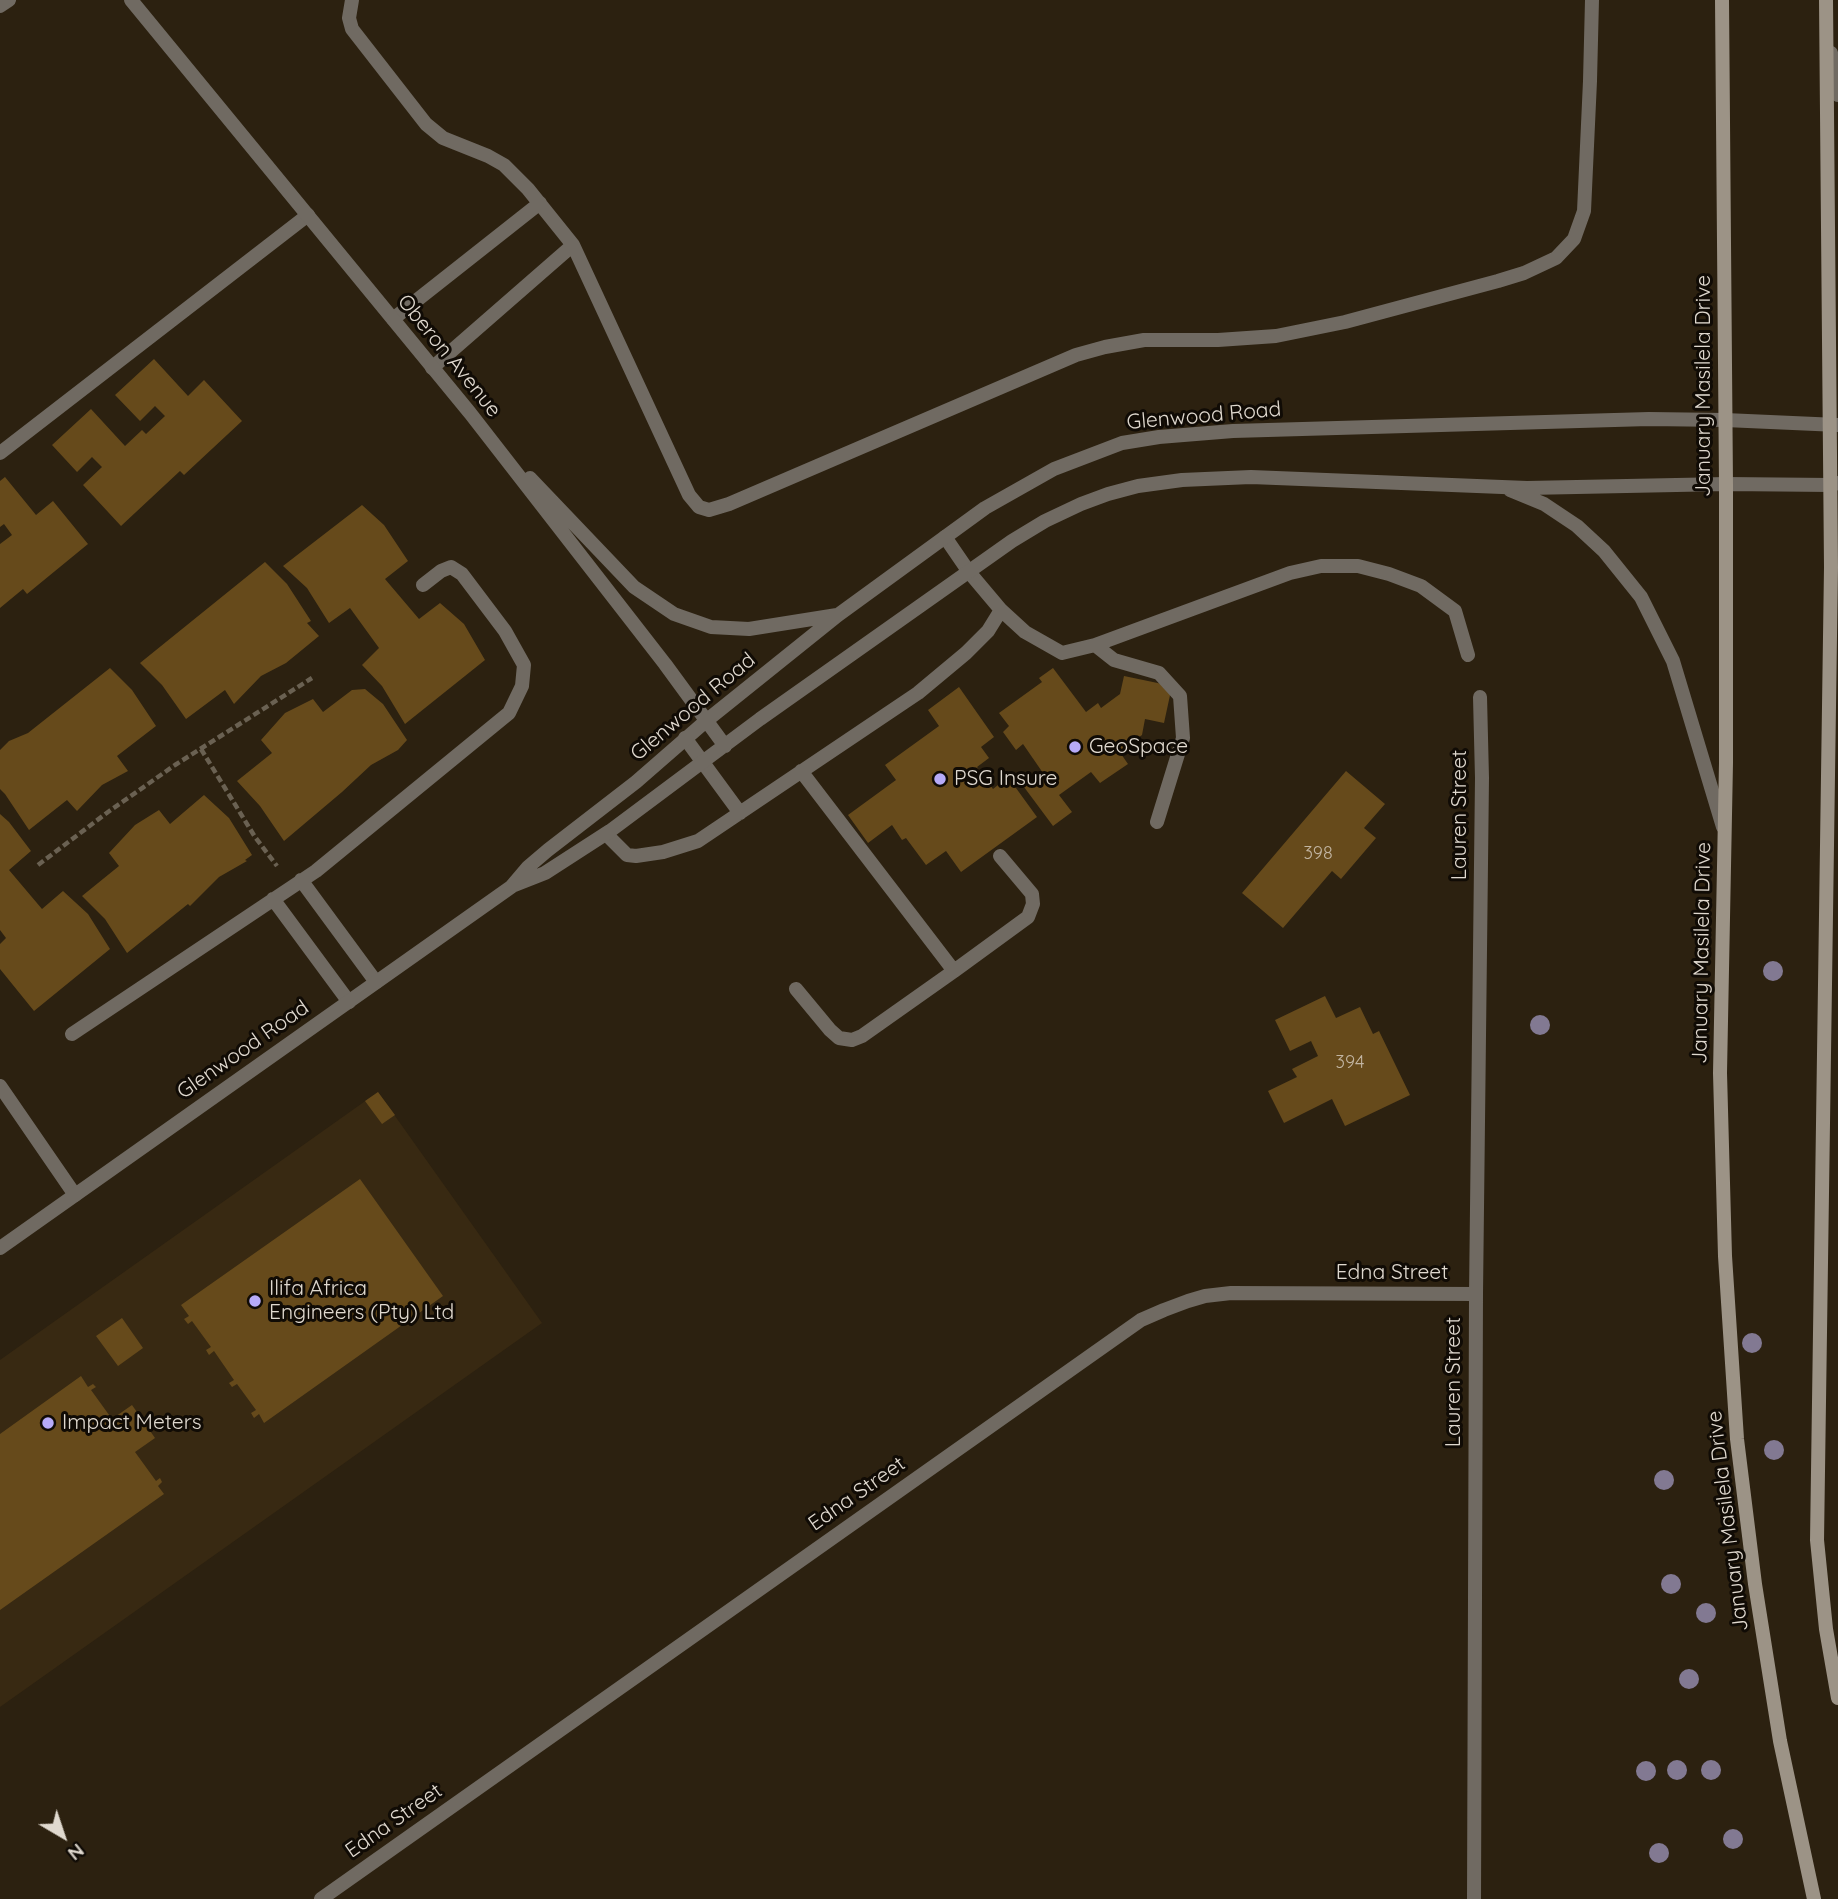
<!DOCTYPE html>
<style>
body{margin:0}
#map{position:relative;width:1838px;height:1899px;overflow:hidden;background:#2c2110;font-family:Quicksand,sans-serif}
canvas{display:block}
.north{position:absolute;left:28px;top:1801px;width:70px;height:70px;-webkit-text-stroke:5px #100b05;paint-order:stroke;rotate:141deg;font-size:19px;font-weight:700;line-height:28px;text-align:center;color:#e0d9cf}
.north::after{content:'';display:block;margin:auto;width:24px;height:32px;background:#e0d9cf;clip-path:polygon(50% 0,100% 100%,50% 72%,0 100%)}
</style>
<div id="map">
<canvas width="1838" height="1899"></canvas>
<div class="north">N</div>
</div>
<script>
const c = document.querySelector('canvas').getContext('2d');
c.lineJoin = 'round';
function paint(path, color) { c.fillStyle = color; c.fill(path, 'evenodd'); }
const toPath = rows => new Path2D(rows.map(r => 'M' + r).join(''));
function trace(path, color, width, dash) { c.strokeStyle = color; c.lineWidth = width; c.lineCap = dash ? 'butt' : 'round'; c.setLineDash(dash || []); c.stroke(path); }
function drawText(font, color, halo, rows, align = 'center') {
  c.font = font + ' Quicksand,sans-serif'; c.lineWidth = 6; c.setLineDash([]); c.textBaseline = 'middle'; c.strokeStyle = halo; c.fillStyle = color; for (const [text, x, y, turn = 0] of rows) {
    c.save(); c.translate(x, y); c.rotate((+turn || 0) * Math.PI / 180); c.textAlign = isNaN(turn) ? turn : align; if (halo) c.strokeText(text, 0, 0); c.fillText(text, 0, 0); c.restore();
  }
}
const built = toPath([
 [378,1092,542,1323,0,1707,0,1360]
]);
const building = toPath([
 [154,359,188,396,204,380,242,421,184,475,180,471,121,526,83,485,102,467,92,457,77,472,52,445,91,409,125,446,142,430,146,434,165,416,155,406,140,421,115,395],
 [5,477,36,515,53,501,88,544,27,594,23,589,0,608,0,544,12,535,4,524,0,527,0,481],
 [362,505,384,525,408,561,385,579,419,619,440,603,464,624,485,660,405,724,382,686,362,665,379,648,350,608,329,623,307,588,283,566],
 [265,562,287,584,311,621,307,623,319,636,286,663,261,676,234,704,225,690,186,719,162,685,140,663],
 [110,668,132,690,156,726,117,756,128,771,102,785,77,811,67,800,29,830,5,794,0,789,0,750,9,741,28,733],
 [1053,668,1086,712,1098,703,1101,708,1120,694,1124,676,1172,686,1164,723,1145,719,1142,735,1119,751,1128,764,1100,783,1091,772,1059,795,1072,812,1053,826,1024,787,1043,773,1023,744,1016,750,1003,732,1009,726,999,713,1042,682,1039,678],
 [959,687,994,737,981,747,989,758,977,767,993,789,1008,777,1037,817,961,872,946,851,926,865,906,838,902,840,892,825,868,843,848,815,896,780,885,765,939,726,928,710],
 [365,689,383,704,407,740,398,750,371,765,342,792,284,841,260,806,237,781,272,753,261,740,285,713,313,699,323,712,352,690],
 [1346,771,1385,804,1364,828,1376,838,1341,879,1332,871,1283,928,1242,893],
 [204,795,229,818,252,855,245,860,247,861,219,877,190,906,188,904,127,953,105,919,82,896,119,866,109,853,135,825,159,810,170,824],
 [0,814,9,822,31,851,9,870,42,909,63,891,88,914,110,949,34,1011,0,969,0,944,6,938,0,930],
 [1325,996,1336,1018,1360,1007,1373,1034,1379,1031,1410,1095,1345,1126,1332,1099,1284,1123,1268,1091,1297,1077,1292,1069,1318,1056,1311,1041,1290,1051,1275,1020],
 [378,1092,395,1115,382,1124,365,1101],
 [360,1179,443,1296,264,1423,259,1414,254,1418,251,1413,256,1410,237,1384,232,1387,229,1383,234,1380,214,1351,209,1355,206,1350,211,1347,192,1321,188,1324,184,1319,189,1316,181,1305],
 [122,1318,143,1348,118,1366,96,1336],
 [81,1376,88,1387,93,1384,96,1387,91,1390,112,1419,132,1405,155,1438,135,1452,156,1481,160,1478,162,1482,158,1486,164,1494,0,1610,0,1434]
]);
const path = toPath([
 [201,749,255,837,277,866],
 [38,865,108,812,175,765,312,678]
]);
const service = toPath([
 [352,0,349,18,352,29,426,124,443,138,488,156,504,165,528,189,573,245,689,495,699,507,709,510,729,504,1076,355,1105,347,1144,340,1218,340,1276,336,1345,322,1498,281,1524,273,1556,258,1574,239,1584,211,1590,81,1592,0],
 [0,6,9,0],
 [393,319,540,203],
 [432,368,573,245],
 [0,453,308,215],
 [1001,610,1025,632,1062,653,1095,645,1290,573,1321,566,1358,566,1389,574,1421,586,1455,611,1468,655],
 [1095,645,1114,660,1159,673,1180,696,1183,738,1157,822],
 [685,738,740,813],
 [801,771,954,971,1028,917,1033,904,1032,894,1000,856],
 [606,834,627,855,636,856,663,852,698,841,918,693,966,653,988,631,1001,610,969,572,945,537],
 [301,880,376,982],
 [273,899,349,1002],
 [796,989,830,1030,839,1038,852,1040,862,1036,954,971],
 [72,1034,316,871,509,713,522,686,524,665,505,631,462,574,451,567,441,571,423,585]
]);
const minor = toPath([
 [0,1086,75,1195],
 [321,1899,1141,1320,1164,1310,1188,1301,1205,1296,1231,1293,1476,1294],
 [1474,1899,1476,1294,1482,778,1480,697]
]);
const tertiary = toPath([
 [131,0,470,413,665,664,725,746],
 [1831,53,1838,95],
 [530,478,634,587,674,614,711,627,749,629,837,615],
 [1510,490,1544,504,1577,526,1604,551,1641,597,1673,661,1723,827],
 [512,886,545,873,610,831,760,719,1012,541,1045,521,1081,504,1108,494,1138,486,1182,480,1251,477,1527,488,1726,484,1831,485,1838,483],
 [0,1248,511,887,528,867,548,850,636,782,706,721,838,615,985,508,1054,469,1122,443,1159,437,1233,431,1649,419,1725,420,1838,425]
]);
const secondary = toPath([
 [1722,0,1726,484,1726,763,1720,1073,1725,1256,1737,1439,1755,1584,1780,1741,1814,1899],
 [1826,0,1831,567,1817,1540,1826,1629,1838,1698]
]);
const trees = [
 [1773,971],
 [1540,1025],
 [1752,1343],
 [1774,1450],
 [1664,1480],
 [1671,1584],
 [1706,1613],
 [1689,1679],
 [1677,1770],
 [1711,1770],
 [1646,1771],
 [1733,1839],
 [1659,1853]
];
const markers = [
 [1075,747,7,"#b7abf8"],
 [940,779,7,"#b7abf8"],
 [255,1301,7,"#b7abf8"],
 [48,1423,7,"#b7abf8"]
];
const numberNames = [
 ["398",1318,854],
 ["394",1350,1063]
];
const streetNames = [
 ["Oberon Avenue",449,356,51],
 ["January Masilela Drive",1704,386,-90],
 ["Glenwood Road",1204,416,-5],
 ["Glenwood Road",693,707,-40],
 ["Lauren Street",1460,815,-90],
 ["January Masilela Drive",1702,953,-89],
 ["Glenwood Road",243,1050,-35],
 ["Edna Street",1392,1273],
 ["Lauren Street",1454,1382,-90],
 ["Edna Street",857,1494,-35],
 ["January Masilela Drive",1728,1521,-97],
 ["Edna Street",394,1821,-35]
];
const poiNames = [
 ["GeoSpace",1089,747],
 ["PSG Insure",954,779],
 ["Ilifa Africa",269,1289],
 ["Engineers (Pty) Ltd",269,1313],
 ["Impact Meters",62,1423]
];
paint(built, '#382912');
paint(building, '#664a1b');
trace(path, '#6a6152', 4.5, [7, 3.5]);
trace(service, '#706a62', 14);
trace(minor, '#706a62', 14);
trace(tertiary, '#706a62', 14);
trace(secondary, '#9c9386', 14);
c.fillStyle = '#827992';
for (const [x, y] of trees) { c.beginPath(); c.arc(x, y, 10, 0, 2 * Math.PI); c.fill(); }
for (const [x, y, r, color] of markers) { const dot = new Path2D(); dot.arc(x, y, r, 0, 2 * Math.PI); c.fillStyle = color; c.fill(dot); trace(dot, '#100b05', 2.5); }
drawText('18px', '#c2b5a2', null, numberNames);
drawText('21px', '#e0d9cf', '#100b05', streetNames);
drawText('21px', '#e0d9cf', '#100b05', poiNames, 'left');
</script>
